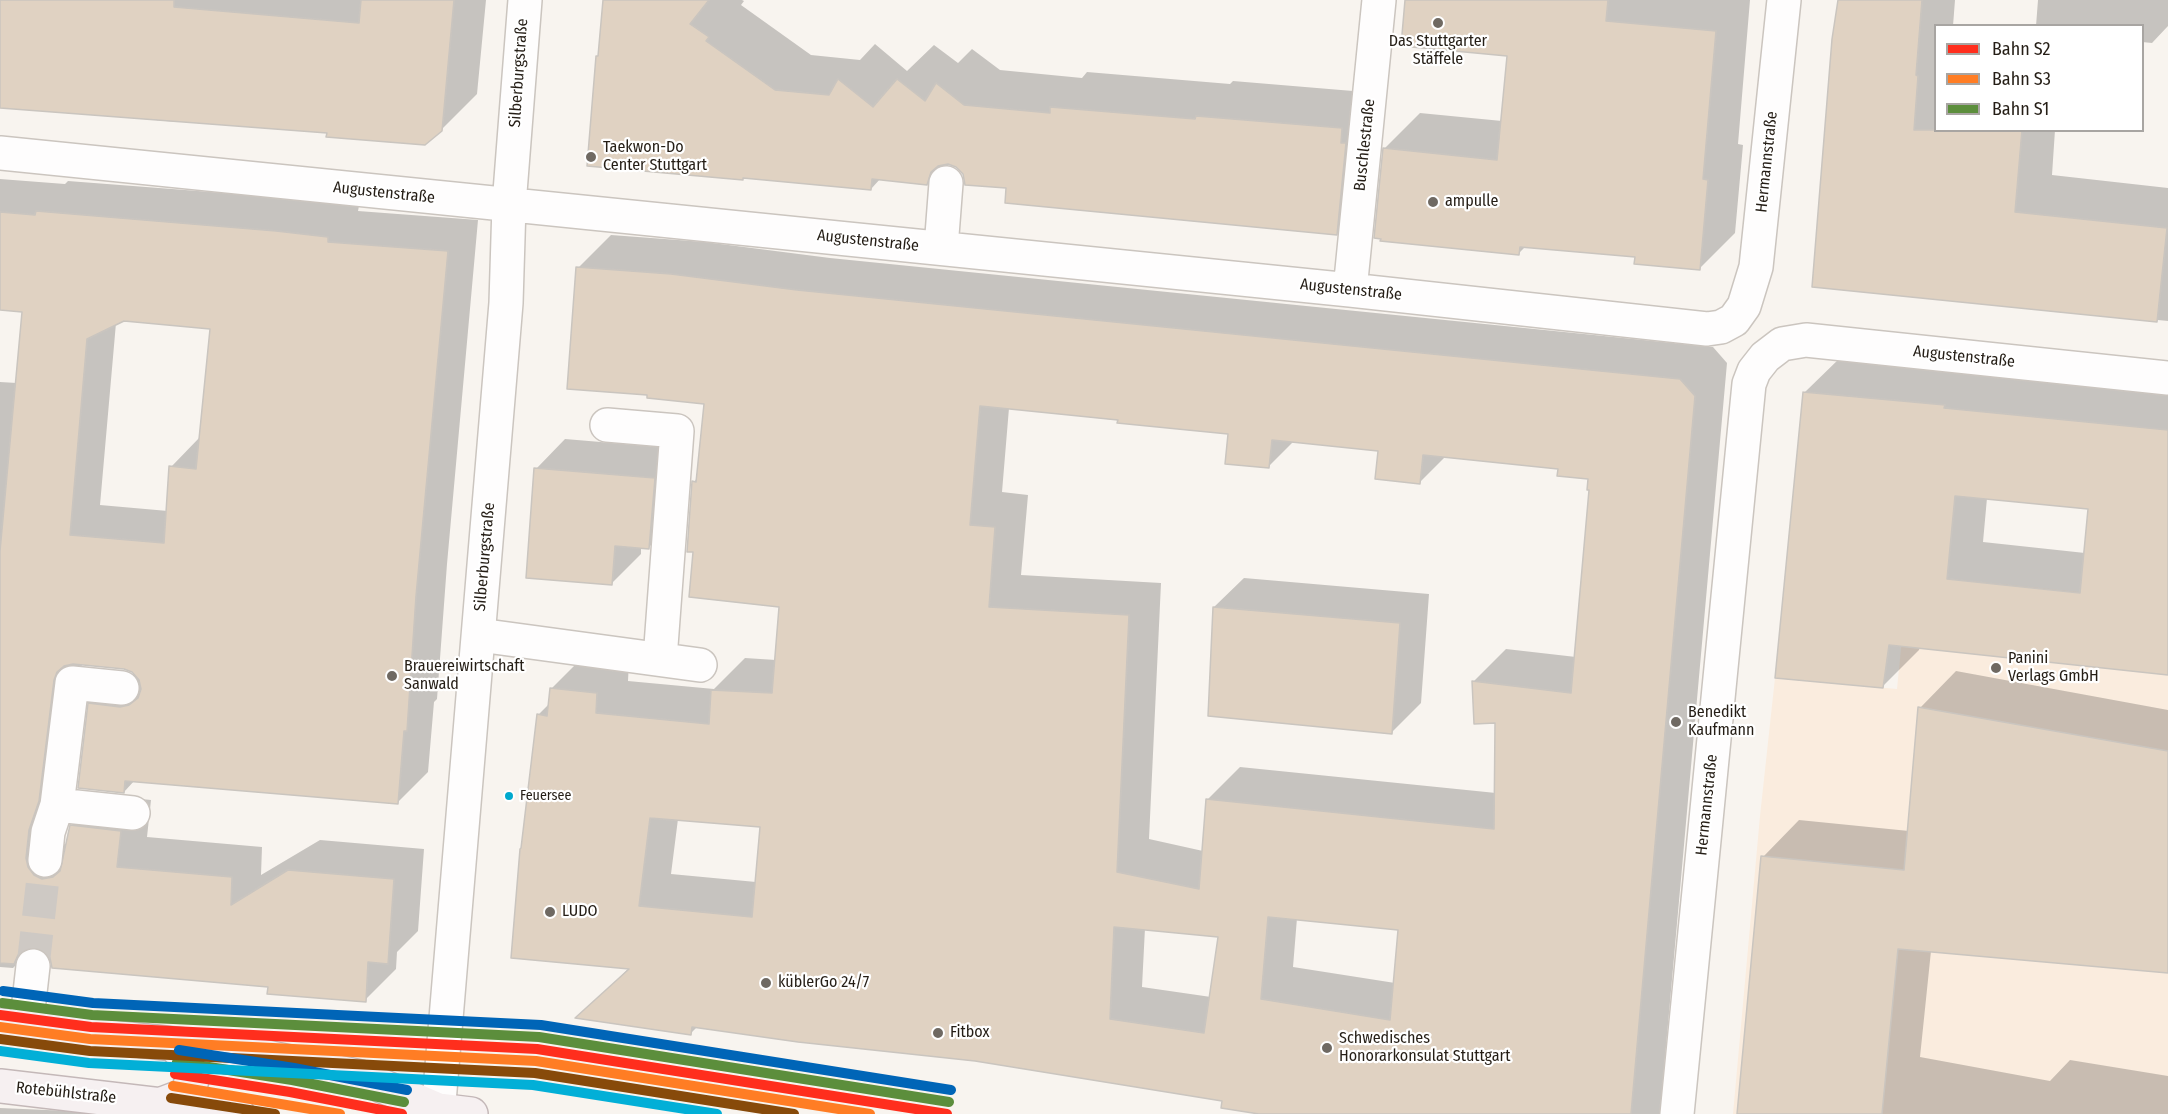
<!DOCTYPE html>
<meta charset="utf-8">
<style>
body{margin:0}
#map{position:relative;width:2168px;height:1114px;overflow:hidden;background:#f8f4ef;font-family:"Fira Sans Condensed",sans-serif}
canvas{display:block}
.legend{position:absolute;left:1934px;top:24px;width:210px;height:108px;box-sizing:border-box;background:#fff;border:2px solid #a8a5a2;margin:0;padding:8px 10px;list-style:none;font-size:18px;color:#251e16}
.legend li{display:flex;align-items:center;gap:12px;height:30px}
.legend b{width:30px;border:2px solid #a8a5a2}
</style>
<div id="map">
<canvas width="2168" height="1114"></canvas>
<ul class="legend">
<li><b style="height:8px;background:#ff2e1d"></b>Bahn S2</li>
<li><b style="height:8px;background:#ff7d24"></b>Bahn S3</li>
<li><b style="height:8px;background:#5c8e3c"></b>Bahn S1</li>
</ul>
</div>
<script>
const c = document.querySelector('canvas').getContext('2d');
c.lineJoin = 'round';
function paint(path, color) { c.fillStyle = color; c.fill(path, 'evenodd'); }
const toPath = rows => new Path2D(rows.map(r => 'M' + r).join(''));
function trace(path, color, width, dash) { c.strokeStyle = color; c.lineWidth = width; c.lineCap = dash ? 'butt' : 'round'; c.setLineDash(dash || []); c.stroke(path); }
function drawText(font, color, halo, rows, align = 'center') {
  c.font = font + ' "Fira Sans Condensed",sans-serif'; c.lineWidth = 4.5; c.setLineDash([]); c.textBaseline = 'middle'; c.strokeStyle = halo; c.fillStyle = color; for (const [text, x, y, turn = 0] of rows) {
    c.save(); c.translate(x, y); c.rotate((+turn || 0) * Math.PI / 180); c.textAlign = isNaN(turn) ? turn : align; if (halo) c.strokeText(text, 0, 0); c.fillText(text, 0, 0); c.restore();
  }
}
const built = toPath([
 [1931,577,2168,601,2168,1114,1733,1114,1760,816,1775,678,1897,689,1903,628]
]);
const shadow = toPath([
 [0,0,486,0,477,94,441,130,328,132,180,120,177,122,0,106],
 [606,0,742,0,744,1,741,5,811,55,860,60,875,44,907,71,934,45,958,63,972,49,1000,70,1082,78,1087,72,1230,84,1233,81,1377,93,1372,198,1336,234,1008,187,964,174,957,166,947,163,926,183,881,178,871,189,745,176,742,179,600,54],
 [1407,0,1750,0,1738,144,1743,145,1735,233,1700,268,1636,256,1526,246,1519,253,1385,148,1420,113,1502,121,1509,55],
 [1838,0,1955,0,1953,26,1936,26,1936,130,2055,130,2052,175,2168,188,2168,321,1814,286],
 [2038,0,2168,0,2168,26,2152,43,2142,42,2142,26,2036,26],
 [0,179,65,184,68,181,250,195,359,206,358,211,478,220,447,564,437,699,434,702,428,772,397,803,135,780,124,792,90,704,121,673,140,675,125,668,82,664,58,837,67,847,71,826,102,795,151,800,147,837,262,847,261,875,320,840,424,849,418,931,397,952,396,969,365,1000,269,986,52,958,46,950,35,946,13,968,0,967,0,382,17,383,23,311,0,308],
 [123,319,211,328,200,437,171,467,168,511,100,505,116,323],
 [611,235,705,242,830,258,1713,347,1727,363,1660,1114,1269,1114,1224,1100,976,1060,697,1027,690,1034,579,1017,630,967,538,715,550,703,551,689,584,656,629,661,628,681,714,689,745,658,776,660,781,605,694,551,694,482,698,477,705,403,578,268],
 [1009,408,1230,433,1268,467,1294,441,1380,449,1420,482,1446,456,1559,468,1590,478,1591,489,1576,657,1506,649,1473,682,1497,722,1496,793,1240,767,1207,800,1203,851,1149,839,1161,583,1021,575,1028,495,1002,492],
 [678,819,762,825,756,882,671,874],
 [1297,918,1400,929,1395,983,1293,967],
 [1145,928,1219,935,1211,997,1142,987],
 [1842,356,2168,390,2168,674,1920,647,1919,650,1883,686,1805,392],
 [1987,498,2089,508,2085,553,1983,542],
 [565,439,684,449,678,518,649,547,641,547,641,554,611,584,536,469],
 [1244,578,1429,594,1421,703,1391,733,1214,607],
 [1956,671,2168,710,2168,971,1931,951,1920,1057,2050,1081,2070,1060,2168,1076,2168,1114,1739,1114,1763,857,1799,820,1909,831,1920,708],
 [0,1108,70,1111,97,1114,0,1114]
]);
const building = toPath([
 [0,0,174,0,174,7,359,23,361,0,454,0,442,131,425,145,326,137,327,133,0,108,0,0],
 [603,0,709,0,690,24,709,37,706,41,775,90,829,95,838,79,873,107,897,79,925,101,936,83,964,105,1050,113,1050,107,1195,119,1196,116,1342,128,1341,143,1346,143,1337,235,1005,203,1006,188,965,185,963,174,956,167,948,164,938,166,931,172,927,185,872,179,871,190,743,178,743,180,587,166,596,56,598,56,603,0],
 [1405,0,1608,0,1606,21,1716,31,1703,179,1708,180,1700,270,1634,264,1635,257,1520,247,1519,255,1380,241,1381,239,1374,238,1383,148,1497,160,1507,56,1401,46,1405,0],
 [1838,0,1922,0,1916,75,1918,76,1914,130,2022,130,2015,212,2167,228,2157,322,1812,287,1832,39,1838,0],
 [36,211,276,231,328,237,328,242,448,251,416,596,407,731,404,731,398,804,125,781,124,793,78,788,88,703,120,707,129,705,138,698,141,689,139,680,132,672,124,669,73,664,64,666,57,672,54,680,39,801,29,830,26,858,28,867,34,875,42,879,53,877,60,871,70,825,121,831,117,867,232,877,231,905,288,870,394,879,388,964,368,962,366,1002,267,994,268,987,52,968,50,958,44,951,36,948,25,949,18,955,14,964,0,963,0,551,22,312,0,310,0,212,35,215,36,211],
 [124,321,210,329,196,469,169,466,164,543,70,535,87,339,124,321],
 [576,267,671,274,797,290,1680,379,1695,396,1631,1114,1259,1114,1221,1108,1222,1101,975,1061,798,1042,692,1027,691,1035,575,1018,629,969,511,958,520,849,521,848,537,714,547,716,550,688,597,693,596,713,709,724,711,690,772,693,779,607,689,597,693,552,687,552,692,481,696,482,704,404,647,398,647,395,567,389,576,267],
 [980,406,1118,420,1117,423,1228,434,1225,464,1269,468,1272,440,1378,451,1375,479,1420,484,1423,455,1558,469,1557,476,1588,479,1587,490,1589,490,1571,693,1472,681,1474,724,1495,723,1494,829,1206,799,1199,889,1117,872,1129,615,989,607,995,527,970,525,980,406],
 [650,818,760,827,752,917,639,906,650,818],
 [1268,917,1398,930,1390,1020,1261,999,1268,917],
 [1114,927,1218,937,1204,1033,1110,1019,1114,927],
 [1803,392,1945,405,1944,408,2168,430,2168,675,1889,645,1883,688,1775,678,1803,392],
 [1955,496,2088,509,2080,593,1947,579,1955,496],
 [534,468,655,478,649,549,615,546,612,585,526,578,534,468],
 [1213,607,1400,623,1392,734,1208,716,1213,607],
 [1918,707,2168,751,2168,973,1898,949,1882,1114,1737,1114,1761,856,1904,870,1918,707]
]);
const minorTunnel = toPath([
 [33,966,45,860]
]);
const minor = toPath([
 [0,153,1350,290,1707,329,1721,327,1734,320,1744,306,1756,267,1784,0],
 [941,248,946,183],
 [1350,290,1379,0],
 [607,425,677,431,660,659],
 [479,635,700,665],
 [57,805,133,813],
 [45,860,48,832,57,805,72,683,122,688],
 [26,1028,33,966],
 [438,1114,506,303,509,205,525,0],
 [1677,1114,1749,384,1754,371,1765,357,1782,344,1806,340,2168,378]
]);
const major = toPath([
 [0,1025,238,1051,361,1077,438,1110,471,1114],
 [0,1086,238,1114],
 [162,1104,183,1096,188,1091,192,1080,188,1059,174,1045]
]);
const rail1 = toPath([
 [0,1015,91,1027,537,1049,947,1114],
 [175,1074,290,1092,402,1114]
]);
const rail2 = toPath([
 [0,1027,90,1039,536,1061,870,1114],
 [173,1086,340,1114]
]);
const rail3 = toPath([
 [2,1003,92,1015,539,1037,949,1102],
 [177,1062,292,1080,404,1102]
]);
const rail4 = toPath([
 [0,1039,90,1051,535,1073,794,1114],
 [171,1098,275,1114]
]);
const rail5 = toPath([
 [3,991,93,1003,541,1025,951,1090],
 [179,1050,294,1068,407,1090]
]);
const rail6 = toPath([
 [0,1051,89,1063,533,1085,717,1114]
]);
const markers = [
 [1438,23,6,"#6f6962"],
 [591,157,6,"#6f6962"],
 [1433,202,6,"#6f6962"],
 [1996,668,6,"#6f6962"],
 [392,676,6,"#6f6962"],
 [1676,722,6,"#6f6962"],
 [509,796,5,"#00a9ce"],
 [550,912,6,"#6f6962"],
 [766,983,6,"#6f6962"],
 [938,1033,6,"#6f6962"],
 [1327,1048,6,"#6f6962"]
];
const busNames = [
 ["Feuersee",520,796]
];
const poiNames = [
 ["Das Stuttgarter",1438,42,"center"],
 ["Stäffele",1438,60,"center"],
 ["Taekwon-Do",603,148],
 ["Center Stuttgart",603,166],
 ["ampulle",1445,202],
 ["Panini",2008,659],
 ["Verlags GmbH",2008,677],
 ["Brauereiwirtschaft",404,667],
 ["Sanwald",404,685],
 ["Benedikt",1688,713],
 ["Kaufmann",1688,731],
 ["LUDO",562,912],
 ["küblerGo 24/7",778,983],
 ["Fitbox",950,1033],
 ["Schwedisches",1339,1039],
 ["Honorarkonsulat Stuttgart",1339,1057]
];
const streetNames = [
 ["Silberburgstraße",519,73,-86],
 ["Buschlestraße",1365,145,-84],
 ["Hermannstraße",1767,162,-84],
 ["Augustenstraße",384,193,6],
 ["Augustenstraße",868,241,6],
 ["Augustenstraße",1351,290,6],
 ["Augustenstraße",1964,357,6],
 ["Silberburgstraße",485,557,-85],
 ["Hermannstraße",1707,805,-84],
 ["Rotebühlstraße",66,1093,6]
];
paint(built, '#faecde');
paint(shadow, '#0003');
paint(building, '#e0d2c2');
trace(building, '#cac5bf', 1.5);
trace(minorTunnel, '#cec9c4', 33, [33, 16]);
trace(minor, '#cbc5bf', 36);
trace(major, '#c4b8b8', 36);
trace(minor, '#fefdfd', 33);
trace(major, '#f6f0f1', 33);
trace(rail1, '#ff2e1d', 10);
trace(rail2, '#ff7d24', 10);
trace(rail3, '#5c8e3c', 10);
trace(rail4, '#874a0a', 10);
trace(rail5, '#0065b7', 10);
trace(rail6, '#02afd7', 10);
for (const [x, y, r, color] of markers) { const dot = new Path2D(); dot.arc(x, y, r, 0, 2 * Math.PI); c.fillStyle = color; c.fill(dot); trace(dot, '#fff', 2); }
drawText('14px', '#251e16', '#fff', busNames, 'left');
drawText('16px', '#251e16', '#fff', poiNames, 'left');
drawText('16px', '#251e16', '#fff', streetNames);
</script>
